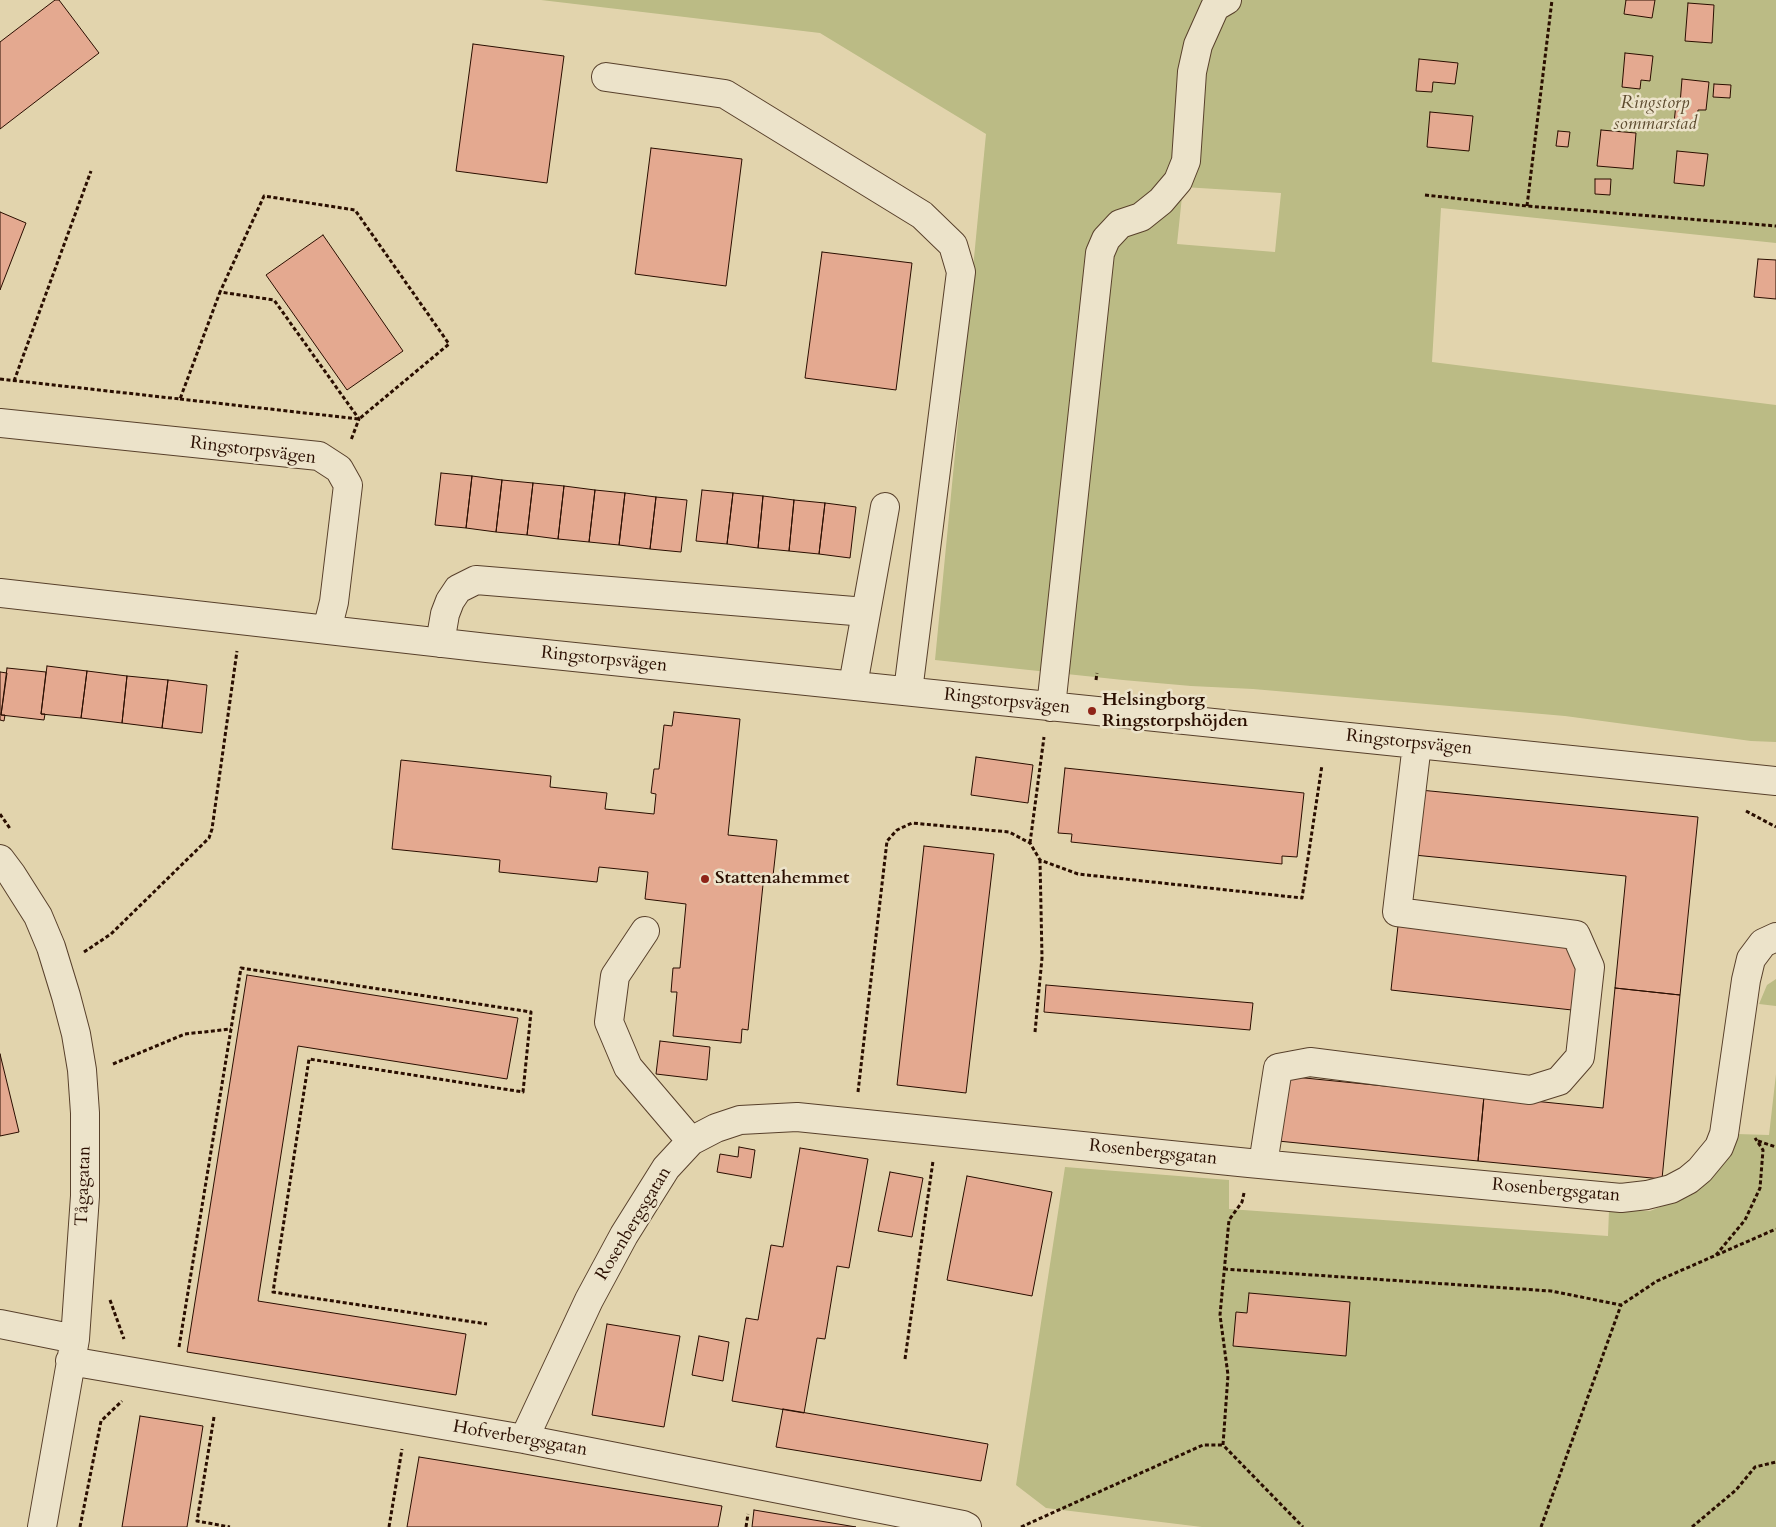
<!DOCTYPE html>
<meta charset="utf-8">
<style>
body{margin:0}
canvas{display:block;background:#e2d4ad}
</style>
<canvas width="1776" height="1527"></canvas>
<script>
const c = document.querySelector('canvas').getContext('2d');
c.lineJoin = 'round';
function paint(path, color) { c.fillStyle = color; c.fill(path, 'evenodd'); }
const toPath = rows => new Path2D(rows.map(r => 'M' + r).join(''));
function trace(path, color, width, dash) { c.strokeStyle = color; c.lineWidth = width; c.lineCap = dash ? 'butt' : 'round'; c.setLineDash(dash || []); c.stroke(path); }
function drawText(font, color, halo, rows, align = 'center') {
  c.font = font + ' Cardo,serif'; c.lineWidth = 5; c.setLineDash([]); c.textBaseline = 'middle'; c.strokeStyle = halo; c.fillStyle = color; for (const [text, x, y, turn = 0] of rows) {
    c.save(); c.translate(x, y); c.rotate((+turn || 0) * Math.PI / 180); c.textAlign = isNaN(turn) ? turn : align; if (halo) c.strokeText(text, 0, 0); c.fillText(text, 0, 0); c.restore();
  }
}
const green = toPath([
 [541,0,1776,0,1776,243,1441,208,1432,362,1776,405,1776,742,1751,741,1565,716,1253,689,1191,686,1123,680,935,660,986,134,820,33],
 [1183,187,1281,193,1275,252,1177,244],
 [1776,979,1776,1006,1759,1004,1767,985],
 [1776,1074,1776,1527,1202,1527,1046,1508,1016,1485,1065,1167,1229,1180,1229,1209,1608,1236,1609,1210,1650,1211,1678,1200,1704,1185,1725,1163,1737,1134,1769,1135]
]);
const building = toPath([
 [55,0,59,0,99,53,0,129,0,42,55,0],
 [1626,0,1655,0,1652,18,1624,14,1626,0],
 [1688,3,1714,5,1712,43,1685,41,1688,3],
 [473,44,564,56,547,183,456,171,473,44],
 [1625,53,1653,56,1650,81,1641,80,1640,89,1622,87,1625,53],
 [1419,59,1458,63,1455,84,1433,82,1432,92,1416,91,1419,59],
 [1682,79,1709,82,1706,110,1698,110,1696,125,1674,123,1676,104,1680,104,1682,79],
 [1714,84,1731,85,1730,98,1713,97,1714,84],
 [1430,112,1473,116,1469,151,1427,147,1430,112],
 [1601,130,1636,133,1633,169,1597,166,1601,130],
 [1558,131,1570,132,1568,147,1556,146,1558,131],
 [651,148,742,159,726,286,635,274,651,148],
 [1677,151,1708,154,1704,186,1674,183,1677,151],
 [1595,179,1611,179,1610,195,1595,194,1595,179],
 [0,212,26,223,0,290,0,212],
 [323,235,403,351,347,390,266,275,323,235],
 [822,252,912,263,896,390,805,378,822,252],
 [1758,259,1776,260,1776,299,1754,297,1758,259],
 [441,473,472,476,466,528,435,525,441,473],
 [472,476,502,480,496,532,466,528,472,476],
 [502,480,533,483,527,535,496,532,502,480],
 [533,483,564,486,558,539,527,535,533,483],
 [564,486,595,490,589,542,558,539,564,486],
 [595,490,625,493,619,545,589,542,595,490],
 [702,490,733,493,727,544,696,541,702,490],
 [625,493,656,497,650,549,619,545,625,493],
 [733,493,763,496,758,548,727,544,733,493],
 [763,496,794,500,789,551,758,548,763,496],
 [656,497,687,500,681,552,650,549,656,497],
 [794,500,825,503,819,554,789,551,794,500],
 [825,503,856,507,850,558,819,554,825,503],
 [47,666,87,671,81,718,41,714,47,666],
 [7,668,46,672,41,714,45,714,44,720,1,715,7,668],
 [87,671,127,676,122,723,81,718,87,671],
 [0,672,7,673,1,715,5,715,4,721,0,720,0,672],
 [127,676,168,680,162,728,122,723,127,676],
 [168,680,207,685,202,733,162,728,168,680],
 [674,712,740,719,728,835,777,840,773,876,764,875,748,1030,742,1029,741,1043,673,1036,677,992,671,992,673,968,680,968,686,904,645,899,648,872,599,867,597,882,499,872,500,860,392,849,401,760,551,776,550,787,607,793,605,809,654,814,656,794,651,793,654,769,659,769,664,725,672,726,674,712],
 [976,757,1033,765,1028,803,971,795,976,757],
 [1065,768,1304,793,1297,857,1282,856,1282,864,1071,842,1072,834,1058,833,1065,768],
 [1420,790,1698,817,1680,995,1615,988,1626,876,1414,855,1420,790],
 [924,846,994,854,966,1093,897,1085,924,846],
 [1398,926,1579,946,1572,1010,1391,990,1398,926],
 [247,975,518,1018,507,1079,298,1046,258,1301,466,1334,456,1395,187,1352,247,975],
 [1046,985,1253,1003,1250,1030,1044,1012,1046,985],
 [1615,988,1680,995,1662,1179,1478,1161,1484,1096,1603,1108,1615,988],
 [660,1041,710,1047,707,1080,656,1074,660,1041],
 [0,1054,19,1132,0,1136,0,1054],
 [1285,1076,1484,1096,1478,1161,1278,1141,1285,1076],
 [739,1147,755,1150,751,1178,717,1172,720,1154,738,1157,739,1147],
 [800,1148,868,1159,849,1268,837,1266,825,1339,817,1338,804,1413,732,1401,746,1318,758,1320,771,1245,783,1247,800,1148],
 [890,1172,923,1178,912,1237,878,1231,890,1172],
 [967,1176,1052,1192,1032,1296,947,1280,967,1176],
 [1249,1293,1350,1302,1346,1356,1233,1346,1236,1312,1247,1313,1249,1293],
 [607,1324,680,1336,664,1427,592,1415,607,1324],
 [699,1336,729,1342,723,1381,692,1375,699,1336],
 [783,1409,988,1444,981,1481,776,1447,783,1409],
 [140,1416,203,1426,187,1527,122,1527,140,1416],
 [419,1457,722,1506,718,1527,407,1527,419,1457],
 [754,1510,856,1527,752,1527,754,1510]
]);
const path = toPath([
 [1425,195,1527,206,1776,226],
 [1527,206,1552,0],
 [0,379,180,399,220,292,274,300,359,419,351,440],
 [14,381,91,171],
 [180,399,359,419,449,344,355,210,264,196,220,292],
 [1096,680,1097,673],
 [1746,811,1776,827],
 [0,814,11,830],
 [1030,843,1044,737],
 [84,952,111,934,209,838,212,829,237,651],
 [1035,1032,1042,958,1040,860],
 [113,1064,185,1034,231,1029],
 [858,1092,887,841,897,830,912,823,1009,832,1030,843,1040,860,1078,874,1302,898,1322,765],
 [1758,1141,1776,1147],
 [1244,1193,1242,1202,1229,1220,1220,1315,1228,1375,1223,1445,1303,1527],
 [1716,1255,1745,1220,1760,1188,1763,1150,1755,1138],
 [1224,1269,1551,1291,1621,1305,1657,1281,1776,1229],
 [110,1300,124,1339],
 [179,1347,241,968,531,1012,523,1092,309,1059,273,1292,487,1324],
 [905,1359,933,1161],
 [214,1417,197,1521,230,1527],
 [80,1527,101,1421,122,1401],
 [389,1527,402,1449],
 [746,1527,748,1514],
 [1021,1527,1203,1445,1223,1445],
 [1541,1527,1621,1305],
 [1692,1527,1736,1490,1755,1467,1776,1462]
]);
const minor = toPath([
 [606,77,725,94,922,215,953,245,961,272,908,691],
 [0,423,319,456,339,469,348,485,334,602,327,630],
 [0,593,487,648,1776,781],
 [440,643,445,614,450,601,458,589,476,580,866,612],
 [853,685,885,507],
 [1051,707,1100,253,1106,239,1120,224,1141,217,1161,201,1178,181,1186,161,1192,72,1198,45,1215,7,1227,0],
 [0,859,12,875,38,916,51,947,66,996,76,1034,82,1070,85,1113,85,1196,75,1339,42,1527],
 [645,931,615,976,609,1022,628,1067,691,1141],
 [1263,1164,1278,1068,1310,1062,1530,1090,1559,1081,1580,1057,1590,967,1576,935,1397,912,1417,744],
 [0,1324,75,1339],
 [70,1361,524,1439,963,1525,967,1527],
 [524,1439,589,1300,624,1235,666,1168,691,1141,716,1128,740,1120,797,1117,1249,1163,1621,1198,1647,1195,1671,1189,1688,1180,1700,1170,1719,1147,1724,1134,1746,980,1751,959,1763,943,1776,937]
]);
const markers = [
 [1092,711,5,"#8f2418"],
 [705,879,5,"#8f2418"]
];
const parkNames = [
 ["Ringstorp",1655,104],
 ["sommarstad",1655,125]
];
const streetNames = [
 ["Ringstorpsvägen",253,451,7],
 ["Ringstorpsvägen",604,660,6],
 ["Ringstorpsvägen",1007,702,6],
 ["Ringstorpsvägen",1409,743,6],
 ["Rosenbergsgatan",1153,1153,6],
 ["Tågagatan",84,1186,-88],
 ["Rosenbergsgatan",1556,1191,5],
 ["Rosenbergsgatan",634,1224,-59],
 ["Hofverbergsgatan",520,1439,10]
];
const poiNames = [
 ["Helsingborg",1102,701],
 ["Ringstorpshöjden",1102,722],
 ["Stattenahemmet",715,879]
];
paint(green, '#bbbb85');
paint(building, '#e4a990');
trace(building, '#2a0e00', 1);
trace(minor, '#58402b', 30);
trace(path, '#2a0e00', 3, [4, 2.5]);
trace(minor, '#ece3ca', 28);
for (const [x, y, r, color] of markers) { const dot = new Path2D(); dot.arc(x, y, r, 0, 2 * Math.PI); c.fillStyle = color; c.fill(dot); trace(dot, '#ece3ca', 2); }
drawText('italic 18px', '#5d4b2f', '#ece3ca', parkNames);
drawText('18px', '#2a0e00', '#ece3ca', streetNames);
drawText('bold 18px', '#2a0e00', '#ece3ca', poiNames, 'left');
</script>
